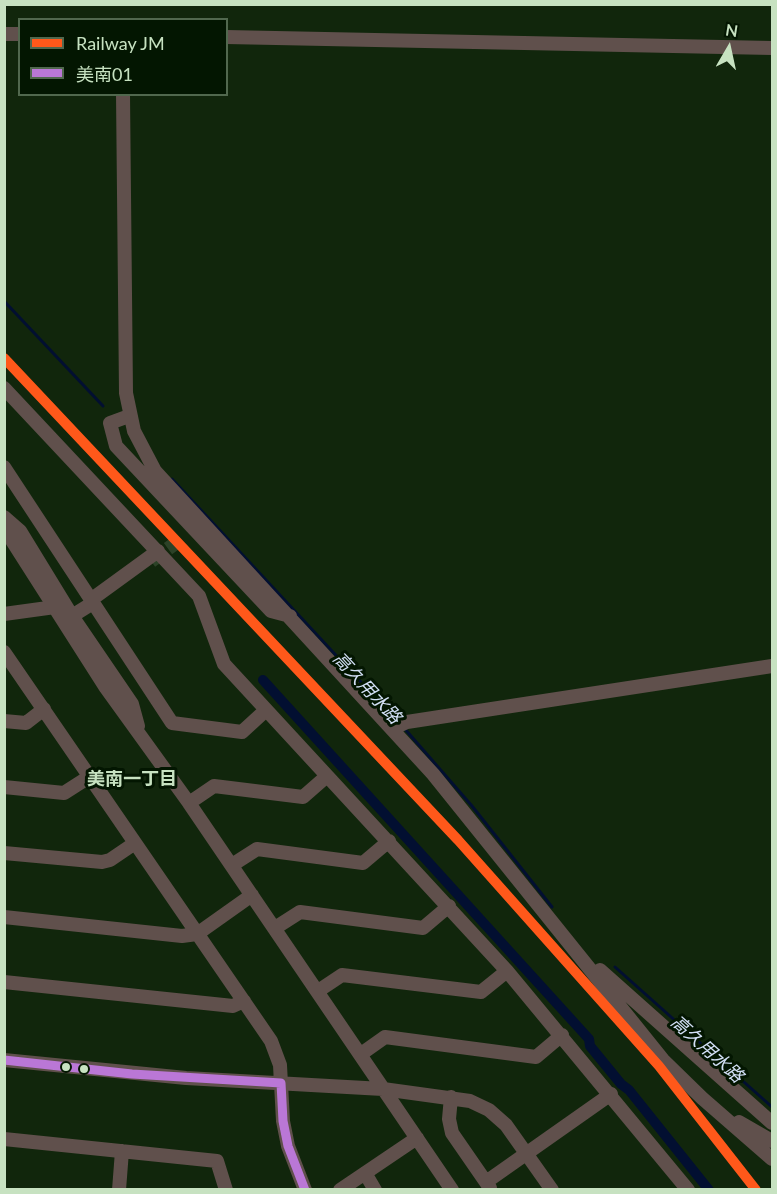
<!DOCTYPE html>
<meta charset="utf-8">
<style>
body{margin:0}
#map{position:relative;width:777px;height:1194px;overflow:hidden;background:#11260c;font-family:Lato,"Noto Sans JP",sans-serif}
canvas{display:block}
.frame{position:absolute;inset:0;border:6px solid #c7e2c1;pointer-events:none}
.legend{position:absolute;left:18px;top:18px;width:210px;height:78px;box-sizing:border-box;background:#031601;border:2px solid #51684e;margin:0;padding:8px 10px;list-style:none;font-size:18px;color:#c7e2c1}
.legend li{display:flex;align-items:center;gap:12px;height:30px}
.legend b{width:30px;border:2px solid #51684e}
.north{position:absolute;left:699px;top:18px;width:60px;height:60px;-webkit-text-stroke:4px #031601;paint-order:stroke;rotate:9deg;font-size:16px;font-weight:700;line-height:24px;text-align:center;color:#c7e2c1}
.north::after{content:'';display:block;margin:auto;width:21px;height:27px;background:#c7e2c1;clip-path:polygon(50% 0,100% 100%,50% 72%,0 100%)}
</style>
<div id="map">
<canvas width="777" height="1194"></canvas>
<div class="frame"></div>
<ul class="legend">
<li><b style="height:8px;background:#ff581a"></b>Railway JM</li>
<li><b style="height:8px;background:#ba77d6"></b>美南01</li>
</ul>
<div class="north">N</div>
</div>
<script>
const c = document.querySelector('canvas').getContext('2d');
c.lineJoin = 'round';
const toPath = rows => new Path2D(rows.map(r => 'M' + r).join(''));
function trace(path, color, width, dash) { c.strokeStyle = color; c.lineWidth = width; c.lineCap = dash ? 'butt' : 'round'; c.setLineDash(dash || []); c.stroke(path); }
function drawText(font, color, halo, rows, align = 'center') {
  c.font = font + ' Lato,"Noto Sans JP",sans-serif'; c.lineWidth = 6; c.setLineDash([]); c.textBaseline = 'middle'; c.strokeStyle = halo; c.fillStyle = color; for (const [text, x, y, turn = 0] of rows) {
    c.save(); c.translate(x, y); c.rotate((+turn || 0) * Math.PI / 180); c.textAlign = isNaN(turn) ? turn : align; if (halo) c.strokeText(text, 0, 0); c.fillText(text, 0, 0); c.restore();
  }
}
const stream = toPath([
 [4,301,103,406],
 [172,479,397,721],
 [404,728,472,806,552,907],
 [615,967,772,1107]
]);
const canal = toPath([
 [263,680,589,1039,590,1046,621,1084,629,1090,709,1190]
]);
const minorTunnel = toPath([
 [151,561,184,537]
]);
const minor = toPath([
 [4,34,20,34],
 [226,37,772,48],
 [123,94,126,393,134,431,155,471,433,774,663,1060,702,1098,772,1159],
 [4,388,199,596,224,664,507,971,688,1190],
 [129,416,110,423,116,446,271,611,290,616],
 [4,467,172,723,242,732,266,710],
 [4,517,20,531,72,616,132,704,138,726],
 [4,528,106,688,189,803,452,1190],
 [92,599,158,551],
 [4,614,55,607],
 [72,616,88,606],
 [4,652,271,1041,280,1065,283,1121,288,1146,305,1190],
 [4,721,26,723,44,709],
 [392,729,407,722,772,666],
 [4,787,64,793,89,777],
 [189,803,214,786,303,797,327,776],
 [4,853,102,862,110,860,135,843],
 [232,865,257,849,363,863,389,841],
 [4,917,182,936,197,934,252,895],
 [275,928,300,912,423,928,449,906],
 [600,970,772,1123],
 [4,982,233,1006,244,1001],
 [318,991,342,975,481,992,507,971],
 [361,1054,385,1037,536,1057,562,1035],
 [4,1060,186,1078,383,1089,470,1101,489,1110,506,1125,552,1190],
 [451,1097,449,1119,452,1133,490,1188],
 [739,1122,772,1141],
 [4,1139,217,1161,226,1190],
 [365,1173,375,1190],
 [486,1182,611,1094],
 [119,1190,122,1151],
 [340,1190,417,1138]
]);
const bus1 = toPath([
 [4,1060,132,1074,281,1083],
 [281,1083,283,1121,288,1146,305,1190]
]);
const rail1 = toPath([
 [4,358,458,840,659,1066,756,1190]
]);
const markers = [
 [66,1067,5,"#c7e2c1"],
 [84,1069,5,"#c7e2c1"]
];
const waterNames = [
 ["高久用水路",367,688,47],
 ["高久用水路",707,1049,42]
];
const neighbourhoodNames = [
 ["美南一丁目",132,779]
];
trace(stream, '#020f31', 3);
trace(canal, '#020f31', 10);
trace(minorTunnel, '#2c4227', 14, [14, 7]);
trace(minor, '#60504c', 14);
trace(bus1, '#ba77d6', 9);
trace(rail1, '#ff581a', 10);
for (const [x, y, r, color] of markers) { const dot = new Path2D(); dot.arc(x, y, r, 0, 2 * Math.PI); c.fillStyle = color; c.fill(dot); trace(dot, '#031601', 2); }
drawText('italic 18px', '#d3e0f6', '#031601', waterNames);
drawText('bold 18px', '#c7e2c1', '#031601', neighbourhoodNames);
</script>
